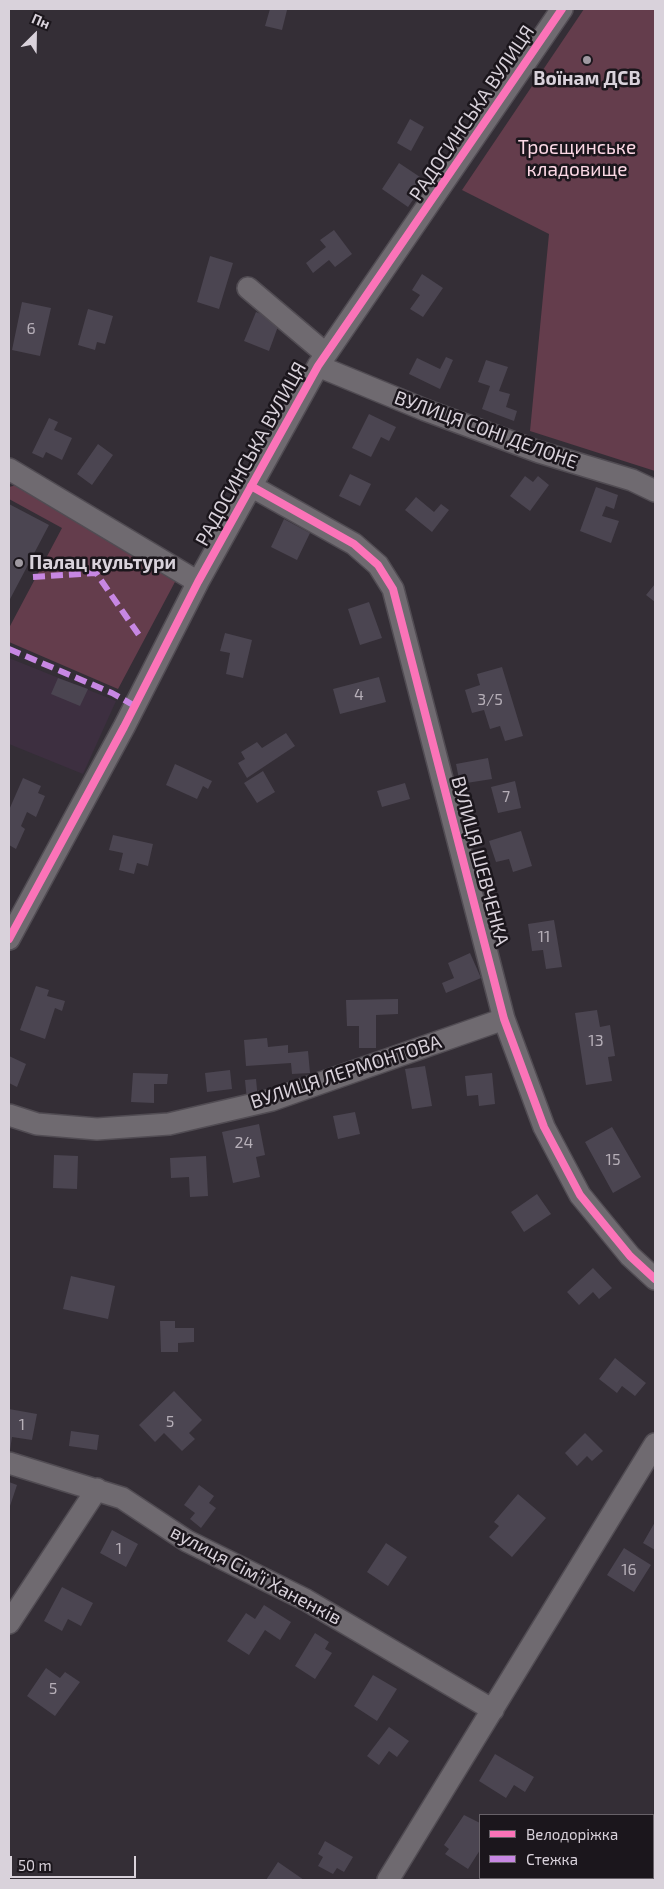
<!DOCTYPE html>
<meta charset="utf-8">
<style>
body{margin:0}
#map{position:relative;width:664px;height:1889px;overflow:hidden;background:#342e36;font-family:"Exo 2",sans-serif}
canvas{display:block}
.frame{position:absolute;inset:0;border:10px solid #d9d2db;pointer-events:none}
.legend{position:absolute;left:479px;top:1814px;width:175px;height:65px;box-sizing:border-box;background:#1b161c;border:1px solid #676168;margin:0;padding:6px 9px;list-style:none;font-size:15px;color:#d9d2db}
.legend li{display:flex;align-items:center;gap:10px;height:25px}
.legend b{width:25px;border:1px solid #676168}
.north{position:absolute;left:10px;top:10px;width:50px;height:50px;-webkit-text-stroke:4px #1b161c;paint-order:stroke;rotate:23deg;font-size:14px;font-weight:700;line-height:20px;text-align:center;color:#d9d2db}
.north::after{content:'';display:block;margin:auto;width:18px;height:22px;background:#d9d2db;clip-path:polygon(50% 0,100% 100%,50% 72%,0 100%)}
.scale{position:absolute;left:10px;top:1856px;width:126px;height:22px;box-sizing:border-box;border:2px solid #d9d2db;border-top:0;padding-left:6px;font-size:15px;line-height:18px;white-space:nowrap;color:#d9d2db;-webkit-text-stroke:4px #1b161c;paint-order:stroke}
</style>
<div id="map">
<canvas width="664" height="1889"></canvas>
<div class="frame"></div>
<ul class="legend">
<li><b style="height:6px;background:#fb73b8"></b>Велодоріжка</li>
<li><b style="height:6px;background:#c787e3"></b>Стежка</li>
</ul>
<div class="north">Пн</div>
<div class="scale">50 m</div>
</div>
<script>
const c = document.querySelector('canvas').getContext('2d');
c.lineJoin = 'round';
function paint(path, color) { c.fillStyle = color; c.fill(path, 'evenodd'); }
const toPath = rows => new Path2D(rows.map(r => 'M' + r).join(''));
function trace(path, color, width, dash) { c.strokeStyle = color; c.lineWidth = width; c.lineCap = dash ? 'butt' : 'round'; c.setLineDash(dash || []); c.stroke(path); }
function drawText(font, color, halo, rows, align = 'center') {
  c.font = font + ' "Exo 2",sans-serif'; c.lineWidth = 5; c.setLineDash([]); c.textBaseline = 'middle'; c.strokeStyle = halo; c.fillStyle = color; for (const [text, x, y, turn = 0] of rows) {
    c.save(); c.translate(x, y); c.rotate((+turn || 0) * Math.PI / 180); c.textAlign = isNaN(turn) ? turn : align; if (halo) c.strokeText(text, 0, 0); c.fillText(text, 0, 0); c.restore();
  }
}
const built = toPath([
 [9,658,116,701,83,774,9,744]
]);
const green = toPath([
 [584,9,655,9,655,471,530,431,549,234,462,190],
 [17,485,176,580,118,689,9,642,9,628,62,528,9,499,9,487]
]);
const building = toPath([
 [270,9,287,10,282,30,265,26],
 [410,119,424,127,411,151,397,143],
 [399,163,426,181,408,207,382,189],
 [334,230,352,254,335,267,329,260,313,273,306,263,326,247,320,240],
 [210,256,233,263,219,309,197,302],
 [422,274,443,288,423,317,410,309,420,295,412,290],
 [22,302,51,308,40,356,12,350],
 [88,309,113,316,105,344,97,342,95,350,78,345],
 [256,312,280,321,269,351,244,341],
 [446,357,453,360,440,389,409,374,417,358,440,369],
 [486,360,508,367,499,391,510,394,506,407,517,411,514,421,482,409,490,386,478,382],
 [369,414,396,427,389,441,381,437,371,457,352,448],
 [49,418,58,422,54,430,72,438,62,460,46,452,43,458,32,453],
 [98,444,113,455,92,485,77,474],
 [350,474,371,484,360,506,339,496],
 [525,476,533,482,538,476,549,485,530,511,510,496],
 [596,487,618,495,614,509,606,506,602,516,619,521,611,543,580,531],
 [416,497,434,512,441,504,449,510,432,532,405,510],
 [9,504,49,525,9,601],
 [284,519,310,533,297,560,271,547],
 [655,584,655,602,646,595],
 [369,602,382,638,360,645,348,609],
 [225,633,252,640,243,678,226,674,230,653,220,651],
 [502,667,523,736,505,741,500,726,490,729,484,710,472,713,465,690,480,685,477,674],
 [379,677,386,702,340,714,333,689],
 [58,678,88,689,80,706,51,694],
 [286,733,295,746,247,778,238,763,245,759,241,752,257,742,262,748],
 [488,758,492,779,460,784,456,764],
 [175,764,212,781,208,789,203,786,197,799,166,785],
 [263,771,275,792,257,803,244,783],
 [23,778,41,786,38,793,45,796,36,817,27,812,21,826,25,829,16,849,9,845,9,810],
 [515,781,521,808,498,813,491,787],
 [405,783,410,799,382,807,377,791],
 [521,831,532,866,513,872,509,859,496,862,489,841],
 [113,835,153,844,148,866,137,863,134,874,119,870,123,853,109,850],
 [554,920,562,967,546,969,543,950,532,951,528,924],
 [470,953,481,978,446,993,442,983,454,978,448,963],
 [36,986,49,990,47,996,65,1001,62,1011,55,1008,45,1039,20,1030],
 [398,999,398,1014,376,1015,376,1048,359,1048,359,1026,347,1026,346,1000],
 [597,1010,600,1027,610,1025,615,1056,608,1057,612,1081,586,1085,575,1013],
 [267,1038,268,1047,288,1045,288,1053,308,1051,310,1073,292,1074,291,1063,246,1066,244,1040],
 [9,1056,26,1064,17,1087,9,1083],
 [425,1066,432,1106,412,1109,405,1069],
 [230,1070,232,1089,207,1092,205,1073],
 [133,1073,168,1074,167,1084,154,1084,154,1103,131,1102],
 [492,1073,495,1104,479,1106,478,1095,467,1096,465,1076],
 [256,1079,258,1100,247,1101,245,1080],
 [355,1112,360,1134,338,1139,333,1116],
 [259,1124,265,1155,256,1157,260,1177,233,1183,222,1132],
 [612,1127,641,1177,613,1193,585,1142],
 [54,1155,78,1156,77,1189,53,1188],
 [206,1156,208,1196,190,1197,189,1177,171,1178,170,1158],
 [537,1194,551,1214,524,1232,511,1212],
 [593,1268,612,1288,599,1299,593,1292,579,1305,567,1292],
 [71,1276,115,1286,108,1319,63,1309],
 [160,1321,175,1321,175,1328,194,1328,194,1342,178,1343,178,1352,161,1352],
 [615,1358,646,1383,635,1396,622,1386,617,1393,599,1379],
 [174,1391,202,1420,189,1433,195,1439,182,1451,164,1433,155,1442,139,1425],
 [9,1409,37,1414,32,1440,12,1437,10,1450],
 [71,1431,99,1435,97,1450,69,1446],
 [585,1433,603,1451,592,1461,587,1456,577,1466,565,1453],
 [9,1482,17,1485,9,1509],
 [199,1485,214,1496,209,1503,216,1508,201,1528,190,1519,195,1513,184,1505],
 [518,1494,546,1518,512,1557,489,1537,499,1526,494,1522],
 [655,1522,655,1550,643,1543],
 [112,1530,138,1544,126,1567,100,1553],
 [386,1543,407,1557,388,1586,367,1572],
 [624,1548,651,1565,634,1592,607,1575],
 [62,1587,93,1603,81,1626,68,1619,62,1631,44,1621],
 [264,1605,291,1622,280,1640,265,1630,249,1655,227,1641,246,1613,255,1619],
 [315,1633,329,1642,325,1649,332,1653,315,1679,295,1666],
 [46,1668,60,1678,65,1672,80,1682,55,1716,27,1696],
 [373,1675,397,1689,377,1721,354,1706],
 [389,1727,409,1741,397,1757,389,1751,379,1765,367,1756],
 [495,1754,534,1777,525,1792,514,1785,506,1798,479,1781],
 [464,1815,480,1823,480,1850,468,1869,445,1854,449,1849,444,1845],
 [325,1841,353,1857,344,1872,337,1868,333,1874,318,1866,323,1857,318,1854],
 [278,1862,304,1880,266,1880]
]);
const minor = toPath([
 [248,288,326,354],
 [318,366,425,410,539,452,632,480,655,491],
 [9,469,198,582],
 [251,486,354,544,378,565,393,589,504,1019,544,1127,580,1195,630,1256,655,1279],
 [9,939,124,727,198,582,318,366,562,9],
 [9,1115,37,1124,97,1129,169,1124,272,1100,504,1019],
 [9,1463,122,1498,187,1541,306,1600,493,1710],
 [9,1623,97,1489],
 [388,1880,655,1444]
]);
const quiet = toPath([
 [33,577,96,573,141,638],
 [9,649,112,693,135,706]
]);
const cycleway = toPath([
 [251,486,354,544,378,565,393,589,504,1019,544,1127,580,1195,630,1256,655,1279],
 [9,939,124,727,198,582,318,366,562,9]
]);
const markers = [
 [587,60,5,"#9f99a1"],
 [19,563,5,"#9f99a1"]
];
const numberNames = [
 ["6",31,329],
 ["4",359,695],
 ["3/5",490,700],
 ["7",506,797],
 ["11",544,937],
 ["13",596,1041],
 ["24",244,1143],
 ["15",613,1160],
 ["5",170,1422],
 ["1",22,1425],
 ["1",119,1549],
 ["16",629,1570],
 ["5",53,1689]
];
const poiNames = [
 ["Воїнам ДСВ",587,79],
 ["Палац культури",29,563,"left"]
];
const streetNames = [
 ["РАДОСИНСЬКА ВУЛИЦЯ",472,113,-56],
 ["ВУЛИЦЯ СОНІ ДЕЛОНЕ",486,430,20],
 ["РАДОСИНСЬКА ВУЛИЦЯ",251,454,-61],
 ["ВУЛИЦЯ ШЕВЧЕНКА",480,861,75],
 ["ВУЛИЦЯ ЛЕРМОНТОВА",346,1072,-18],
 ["вулиця Сімʼї Ханенків",256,1575,28]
];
const parkNames = [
 ["Троєщинське",577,148],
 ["кладовище",577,170]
];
paint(built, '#3d2f40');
paint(green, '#643d4c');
paint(building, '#4b4551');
trace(minor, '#514c53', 24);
trace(minor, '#6f6a70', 21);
trace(quiet, '#c787e3', 6, [12, 6]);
trace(cycleway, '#fb73b8', 8);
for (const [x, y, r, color] of markers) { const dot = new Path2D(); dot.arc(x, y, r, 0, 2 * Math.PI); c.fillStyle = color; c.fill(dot); trace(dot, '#1b161c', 2); }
drawText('16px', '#b6afb8', null, numberNames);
drawText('bold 19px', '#d9d2db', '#1b161c', poiNames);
drawText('19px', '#d9d2db', '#1b161c', streetNames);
drawText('19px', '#fcd8e5', '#1b161c', parkNames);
</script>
